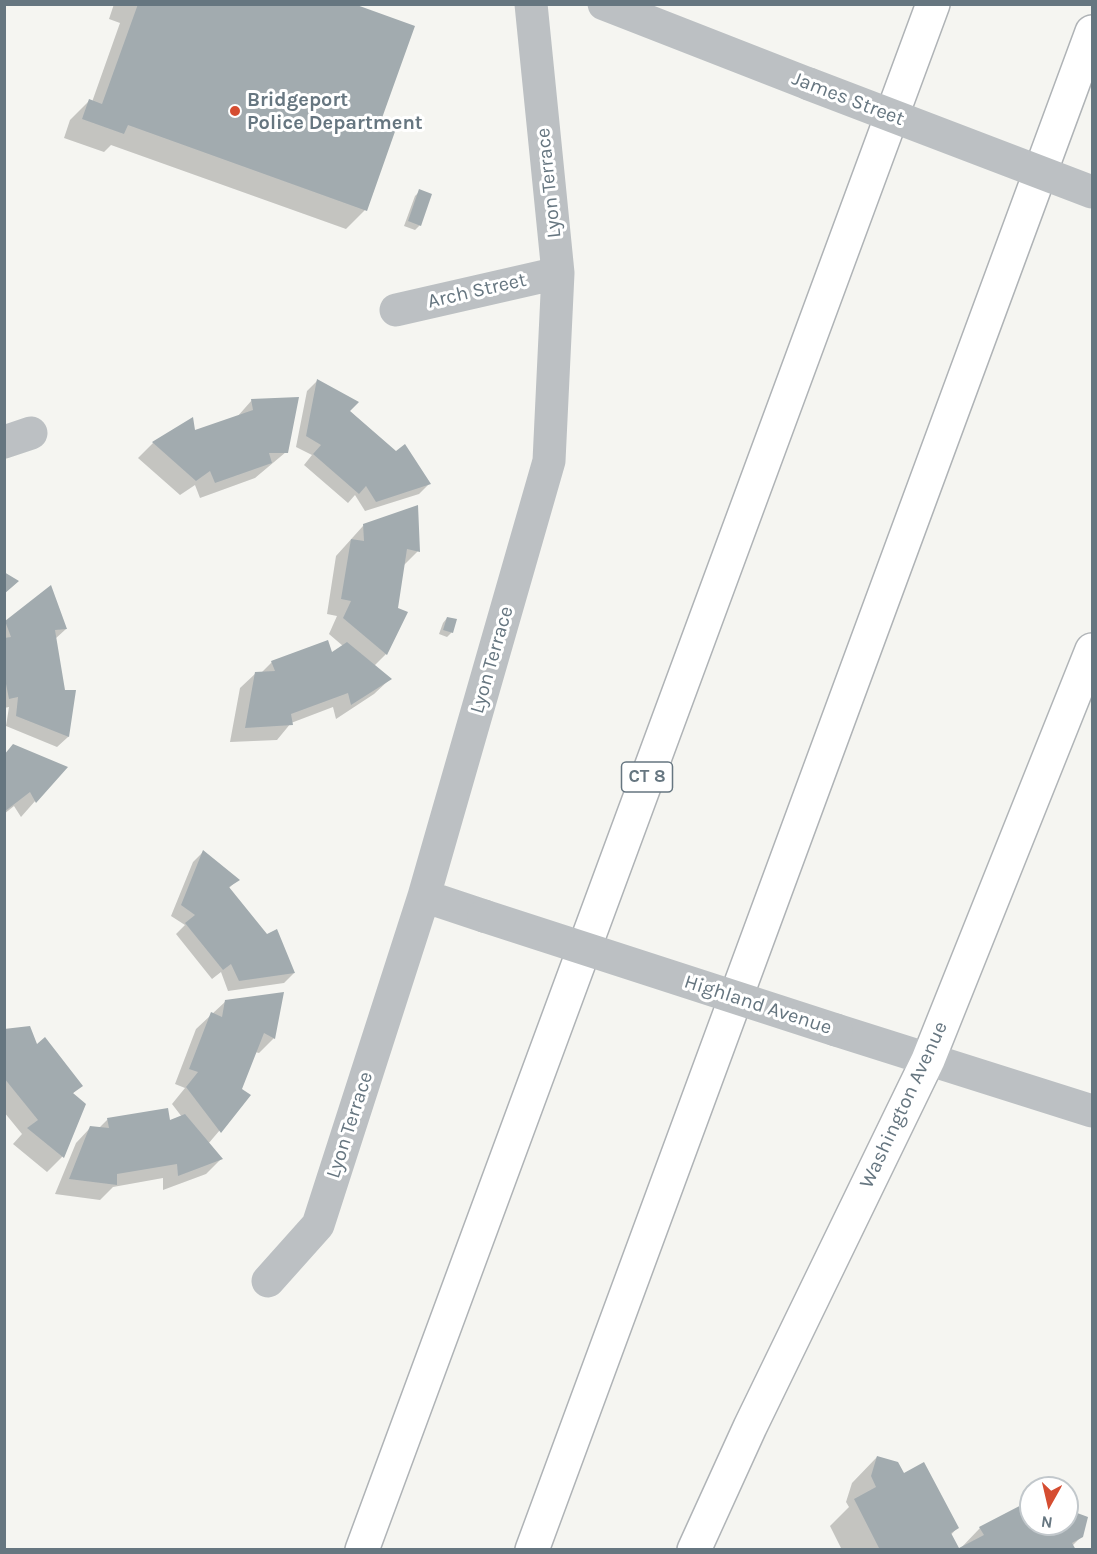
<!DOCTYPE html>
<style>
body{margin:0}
#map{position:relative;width:1097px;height:1554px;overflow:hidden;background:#f5f5f1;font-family:Karla,sans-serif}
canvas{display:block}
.frame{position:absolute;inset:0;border:6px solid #667680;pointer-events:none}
.north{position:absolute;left:1019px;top:1476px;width:60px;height:60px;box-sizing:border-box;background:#fff;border:2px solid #c2c8cc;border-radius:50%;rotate:188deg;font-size:16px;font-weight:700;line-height:24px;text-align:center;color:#667680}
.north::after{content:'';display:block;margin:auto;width:21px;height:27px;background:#d54d31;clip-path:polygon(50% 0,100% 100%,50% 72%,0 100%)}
</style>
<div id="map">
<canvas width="1097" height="1554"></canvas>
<div class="frame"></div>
<div class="north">N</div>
</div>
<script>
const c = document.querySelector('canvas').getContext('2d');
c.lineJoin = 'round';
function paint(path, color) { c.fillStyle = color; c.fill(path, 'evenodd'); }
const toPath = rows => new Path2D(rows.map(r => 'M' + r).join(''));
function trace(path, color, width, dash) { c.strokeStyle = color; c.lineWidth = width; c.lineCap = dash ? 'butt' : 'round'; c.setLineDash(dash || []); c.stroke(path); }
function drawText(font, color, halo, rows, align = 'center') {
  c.font = font + ' Karla,sans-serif'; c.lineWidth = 6; c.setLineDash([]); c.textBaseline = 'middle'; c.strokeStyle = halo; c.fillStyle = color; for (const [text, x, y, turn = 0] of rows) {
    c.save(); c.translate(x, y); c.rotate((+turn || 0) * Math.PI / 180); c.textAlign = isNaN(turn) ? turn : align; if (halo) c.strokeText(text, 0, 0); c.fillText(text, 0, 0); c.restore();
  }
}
const shadow = toPath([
 [114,4,350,4,380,119,365,210,346,229,111,145,104,152,64,138,70,120,89,101,92,102,120,23,109,19],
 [420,191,420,225,415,230,404,226,415,196],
 [317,381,429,484,419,494,365,511,355,495,348,503,304,465,312,455,296,447,307,391],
 [252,400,286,452,255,478,200,498,195,485,180,495,138,458,153,443,192,420,194,432,237,417],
 [363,526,418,551,403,566,396,610,406,613,386,654,374,666,389,680,374,694,336,719,333,707,291,723,277,740,230,742,240,688,256,673,261,673,272,662,331,654,343,646,329,634,337,616,327,614,336,556],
 [50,587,66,629,55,639,64,691,74,692,68,737,57,747,6,726,9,707,4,708,4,623],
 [447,618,452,632,447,637,439,634,443,623],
 [4,755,65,767,21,817,14,806,4,814],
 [203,852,237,880,228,889,294,973,284,983,228,991,221,972,212,979,176,934,185,925,171,916,193,862],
 [226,1001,274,1038,259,1053,255,1052,240,1090,249,1096,208,1144,221,1159,206,1174,163,1190,163,1178,113,1187,100,1200,55,1194,76,1143,91,1127,99,1128,108,1119,169,1122,182,1117,172,1104,185,1088,175,1084,196,1029],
 [4,1031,81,1086,72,1094,85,1104,62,1157,47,1172,13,1144,22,1134,4,1112],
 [877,1457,904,1475,957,1528,950,1536,957,1550,842,1550,830,1526,849,1507,846,1502,852,1483],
 [1031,1502,1031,1524,1067,1524,1069,1511,1082,1536,1072,1546,959,1550,980,1528]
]);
const building = toPath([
 [138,4,354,4,415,26,382,118,398,123,367,211,128,125,124,134,82,119,89,99,102,104],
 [419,189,432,194,421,226,408,221],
 [317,379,359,402,350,411,396,451,405,444,431,484,376,502,366,486,359,494,313,454,321,445,306,436],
 [299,397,288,453,269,453,272,463,215,483,210,471,196,481,152,442,193,417,195,430,253,410,251,399],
 [418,505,420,552,407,549,398,608,408,612,387,655,343,618,351,601,341,599,351,539,364,541,363,524],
 [4,572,19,581,4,594],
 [51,585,67,629,55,630,65,690,76,690,69,737,16,716,18,697,9,699,4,674,4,638,11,637,5,621],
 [447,617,457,619,453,633,443,630],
 [328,640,332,652,347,642,392,679,351,705,348,693,291,714,293,725,245,728,255,672,275,671,271,661],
 [13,744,68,767,36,803,30,792,4,812,4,755],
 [203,850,240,880,229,887,267,934,277,929,295,973,239,981,231,964,223,970,185,923,195,915,181,905],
 [284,992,275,1039,264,1033,242,1089,251,1095,221,1133,186,1087,198,1072,189,1069,211,1012,222,1017,225,1000],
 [30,1026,37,1044,45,1037,83,1086,73,1093,86,1104,64,1158,27,1128,38,1120,4,1078,4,1029],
 [168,1108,170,1120,185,1114,223,1159,178,1176,177,1164,117,1174,117,1185,69,1179,90,1126,109,1128,107,1118],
 [877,1456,898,1462,904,1473,924,1462,959,1528,951,1533,959,1548,984,1535,979,1527,1031,1500,1031,1524,1067,1524,1069,1510,1088,1517,1083,1537,1072,1543,1076,1550,880,1550,854,1499,876,1487,871,1476]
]);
const minor = toPath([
 [604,4,809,84],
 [396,310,558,273],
 [4,442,31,433],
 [424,896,484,916],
 [836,1030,1092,1111],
 [268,1281,318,1225,424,896,549,461,558,273,531,4]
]);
const major = toPath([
 [694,1550,750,1427,928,1060,1092,650]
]);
const highway = toPath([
 [362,1550,933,4],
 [532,1550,1092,32]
]);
const minorBridge = toPath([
 [809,84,1092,192],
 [484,916,836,1030]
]);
const markers = [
 [235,111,6,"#d54d31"]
];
const shields = [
 [647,777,51]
];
const shieldNames = [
 ["CT 8",647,777]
];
const streetNames = [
 ["James Street",848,99,21],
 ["Lyon Terrace",549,183,-96],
 ["Arch Street",477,291,-13],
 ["Lyon Terrace",492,660,-74],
 ["Highland Avenue",758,1005,18],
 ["Washington Avenue",904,1105,-65],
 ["Lyon Terrace",350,1125,-72]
];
const poiNames = [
 ["Bridgeport",247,100],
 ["Police Department",247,123]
];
paint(shadow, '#0003');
paint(building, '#a2abaf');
trace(major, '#b0b4b7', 36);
trace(highway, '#afb3b6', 36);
trace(minor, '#bcc0c3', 33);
trace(major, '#fff', 33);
trace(highway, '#fff', 33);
trace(minorBridge, '#bcc0c3', 33);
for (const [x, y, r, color] of markers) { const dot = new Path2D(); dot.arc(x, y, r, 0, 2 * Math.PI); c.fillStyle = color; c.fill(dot); trace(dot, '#fff', 2); }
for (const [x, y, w] of shields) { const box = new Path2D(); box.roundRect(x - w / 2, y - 15, w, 30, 4.5); c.fillStyle = '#fff'; c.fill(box); trace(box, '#667680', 1.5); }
drawText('bold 18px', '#667680', null, shieldNames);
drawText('20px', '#667680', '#fff', streetNames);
drawText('bold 20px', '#667680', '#fff', poiNames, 'left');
</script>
